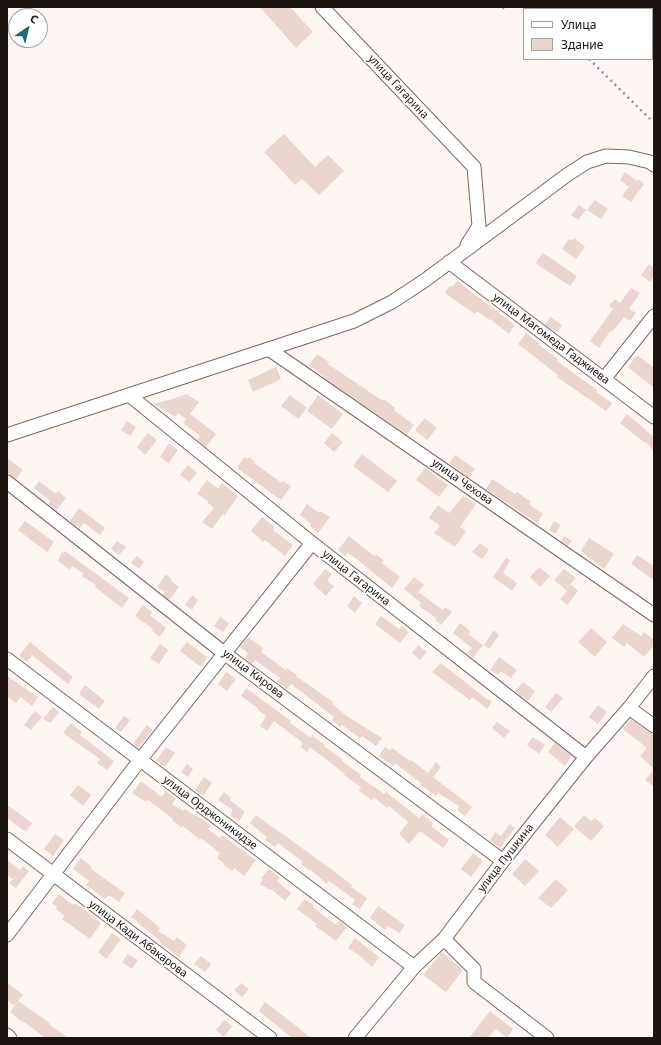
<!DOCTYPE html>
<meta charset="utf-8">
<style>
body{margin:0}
#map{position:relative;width:661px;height:1045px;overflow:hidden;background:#fef6f3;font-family:"Noto Sans",sans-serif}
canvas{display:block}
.frame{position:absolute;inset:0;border:8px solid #1b1411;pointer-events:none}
.legend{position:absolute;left:523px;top:8px;width:130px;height:52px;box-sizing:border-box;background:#fff;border:1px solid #a4a1a0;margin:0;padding:5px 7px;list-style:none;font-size:12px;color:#1b1411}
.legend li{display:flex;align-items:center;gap:8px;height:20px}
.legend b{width:20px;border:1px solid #a4a1a0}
.north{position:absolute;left:8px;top:8px;width:40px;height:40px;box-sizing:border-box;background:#fff;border:1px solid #a4a1a0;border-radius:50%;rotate:35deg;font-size:11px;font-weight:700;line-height:16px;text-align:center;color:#1b1411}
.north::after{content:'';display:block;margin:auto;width:14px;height:18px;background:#206876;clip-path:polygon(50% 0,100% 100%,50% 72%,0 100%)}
</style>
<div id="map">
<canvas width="661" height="1045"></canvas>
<div class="frame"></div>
<ul class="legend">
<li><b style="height:5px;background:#fff"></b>Улица</li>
<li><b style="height:11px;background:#ead6cf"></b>Здание</li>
</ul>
<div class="north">С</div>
</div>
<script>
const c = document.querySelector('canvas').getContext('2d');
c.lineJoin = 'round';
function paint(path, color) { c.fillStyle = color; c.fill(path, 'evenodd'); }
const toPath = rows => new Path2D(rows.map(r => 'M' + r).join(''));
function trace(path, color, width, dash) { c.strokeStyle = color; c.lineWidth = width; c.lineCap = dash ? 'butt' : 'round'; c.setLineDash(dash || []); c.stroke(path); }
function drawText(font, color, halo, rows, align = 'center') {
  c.font = font + ' "Noto Sans",sans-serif'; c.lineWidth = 3; c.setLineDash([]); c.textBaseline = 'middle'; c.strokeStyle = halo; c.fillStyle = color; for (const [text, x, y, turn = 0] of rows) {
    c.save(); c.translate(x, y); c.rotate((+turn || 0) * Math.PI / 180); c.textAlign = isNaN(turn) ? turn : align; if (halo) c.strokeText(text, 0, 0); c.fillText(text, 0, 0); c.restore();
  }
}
const building = toPath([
 [260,7,290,7,313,32,296,48],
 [284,134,315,167,328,155,344,171,319,195,302,179,295,185,264,152],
 [625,172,637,181,638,179,644,184,631,202,622,196,629,187,620,180],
 [595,200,608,209,601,219,587,210],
 [579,205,586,210,578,220,571,215],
 [574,238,585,247,576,259,562,249,569,239,572,241],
 [543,253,577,276,570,286,535,263],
 [649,264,654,268,654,276,650,282,641,275],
 [457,281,515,325,509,334,490,319,489,320,477,311,475,314,449,296,445,292,450,286,452,287],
 [631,288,640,293,629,309,636,313,630,321,624,317,612,332,610,331,599,348,590,341,613,309,609,306,615,299,620,303],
 [550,317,562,325,557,333,545,325],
 [526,333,540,344,539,345,558,359,557,361,597,390,596,392,612,403,606,411,557,377,558,375,518,344],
 [317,354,329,362,328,364,383,401,384,399,395,408,394,410,414,425,407,435,323,377,324,376,309,365],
 [637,355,654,368,654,388,628,367],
 [276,367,281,379,253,392,248,380],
 [186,394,199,402,190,414,216,434,206,447,197,440,200,436,183,423,186,419,178,413,175,417,154,404,173,399],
 [290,395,307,408,298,419,281,406],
 [318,395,343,414,332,429,307,411],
 [627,414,654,437,654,451,646,442,645,443,620,423],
 [425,418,437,428,427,440,415,430],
 [127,421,136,427,130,436,121,430],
 [148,433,157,440,145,455,137,447],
 [332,433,343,442,334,452,324,443],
 [169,443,178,450,169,463,160,457],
 [362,454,397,481,388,492,353,466],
 [455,455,475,469,469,478,449,463],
 [244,457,248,459,249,457,255,462,254,463,282,483,283,481,291,486,281,500,237,468],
 [7,458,23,470,16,479,7,474],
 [188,465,197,473,189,482,180,475],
 [425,468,448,485,439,497,416,480],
 [492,479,515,494,517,492,531,502,529,504,543,514,537,523,486,489],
 [207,480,218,489,222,483,238,496,224,516,223,514,212,529,202,522,214,508,207,502,208,501,197,494],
 [39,481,56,494,58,491,66,498,56,511,48,504,50,501,34,488],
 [463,496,476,504,460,527,466,531,455,547,434,533,440,526,429,518,438,505,449,513],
 [307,504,319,513,320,511,330,517,318,533,309,525,311,524,300,515],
 [79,508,105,528,100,535,84,523,80,528,77,525,76,526,70,521],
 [262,517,275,527,273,530,293,545,285,556,265,540,263,542,251,531],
 [25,521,54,542,47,552,18,530],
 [554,521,561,525,555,534,549,530],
 [349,536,374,556,376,554,384,561,382,563,400,577,392,588,358,560,348,553,345,556,338,550],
 [565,536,572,541,568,546,561,541],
 [589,538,614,554,604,569,581,551],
 [117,541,126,547,119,555,111,549],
 [480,543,489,550,482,559,472,552],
 [65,551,129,598,122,608,95,587,96,585,82,576,83,573,72,566,70,570,58,561,62,552,63,553],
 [637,555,654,566,654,580,631,564],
 [137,556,144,562,139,569,131,563],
 [506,558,510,560,503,573,517,583,512,591,493,577],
 [539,567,550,576,540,587,530,577],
 [325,569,332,574,327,581,334,586,326,596,313,584],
 [564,569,576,578,570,584,578,591,567,605,560,599,567,591,554,580],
 [166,574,172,579,171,581,179,587,169,600,163,595,165,592,157,587],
 [414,577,424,585,418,592,443,610,445,607,452,612,441,625,435,620,436,618,419,606,421,603,404,589],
 [192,595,198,600,192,610,185,605],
 [354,596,362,603,355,613,347,606],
 [143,605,152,612,150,615,166,628,160,637,152,631,153,629,135,616],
 [381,616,399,629,402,626,409,632,400,643,375,624],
 [220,617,229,623,223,632,214,626],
 [460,623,470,631,468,634,483,645,473,658,467,653,472,648,453,633],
 [623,624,641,636,644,632,654,640,654,645,644,657,627,643,624,647,612,638],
 [591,628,607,642,595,657,578,642],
 [494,630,499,635,489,649,484,645],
 [248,637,263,648,261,652,286,670,287,668,297,675,296,676,333,702,332,704,348,717,382,738,376,746,362,736,360,738,342,725,340,727,332,720,334,717,291,684,287,689,277,682,280,678,255,660,252,664,245,658,248,653,240,647],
 [30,642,73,677,68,684,32,655,27,662,19,656],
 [187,642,207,657,201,667,180,651],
 [160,644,168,650,159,664,150,658],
 [418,645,427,652,420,660,412,653],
 [499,657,517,670,511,678,501,671,498,675,490,670],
 [441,663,484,697,492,702,487,709,472,697,470,700,432,672],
 [226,672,236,679,227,691,218,684],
 [7,676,38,697,32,706,21,697,16,703,7,696],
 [523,682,535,691,528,701,515,691],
 [85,685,105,701,99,709,79,694],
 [246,688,291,721,290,723,311,738,312,735,325,745,324,746,343,760,342,761,361,775,360,777,384,794,386,792,419,818,422,814,433,823,431,826,449,840,443,848,420,831,409,844,399,834,408,822,389,806,387,808,374,797,372,800,359,791,361,787,344,775,345,774,310,747,307,752,301,747,303,743,274,721,267,731,260,726,266,716,258,710,258,708,241,696],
 [556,693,563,698,551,712,545,707],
 [598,705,607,712,598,724,589,717],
 [53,707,59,712,50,723,43,719],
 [35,711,42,717,31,730,24,725],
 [124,716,130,720,121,732,115,728],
 [631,719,649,732,654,734,654,787,645,780,654,769,640,756,647,748,623,729],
 [497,722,510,731,504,738,492,728],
 [71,723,82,732,80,735,114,761,107,770,97,763,100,759,63,733],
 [147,725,153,730,138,748,133,744],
 [533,737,545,745,539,754,527,745],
 [555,743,572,756,565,766,548,752],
 [166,747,175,753,165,767,156,761],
 [385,747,390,750,392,748,410,761,411,760,428,773,436,762,441,767,433,777,472,807,465,816,457,810,459,806,438,793,436,796,420,784,421,783,395,763,393,766,379,756],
 [187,764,193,769,188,777,181,772],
 [204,777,212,783,203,796,195,790],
 [141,781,162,797,166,791,176,799,172,804,184,811,185,809,195,816,196,815,203,820,211,826,208,829,220,838,222,835,256,860,244,876,234,868,232,871,223,864,224,863,217,858,220,853,201,838,200,840,183,826,182,828,172,820,173,819,148,800,146,802,132,793],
 [78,785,91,795,83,806,70,795],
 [224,792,231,798,230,800,245,812,239,821,230,815,233,810,218,800],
 [7,805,32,823,26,832,7,818],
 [256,815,273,828,273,827,335,872,352,885,351,887,367,898,360,909,352,904,355,900,329,881,327,884,310,869,309,870,301,864,303,862,278,843,275,847,265,840,267,837,250,823],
 [584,815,591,821,595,818,604,826,591,841,574,826],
 [560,817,574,829,558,847,545,835],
 [510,824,515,828,500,848,490,841,495,832,501,836],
 [55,834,64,840,53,856,44,849],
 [473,853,483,861,471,877,461,869],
 [81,858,92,867,91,869,125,893,119,902,109,895,105,899,86,885,89,881,73,869],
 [525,859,539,871,525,886,512,874],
 [7,860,20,870,23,866,29,871,16,888,9,883,13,879,7,875],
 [269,869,280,878,277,881,291,893,285,901,271,889,270,890,260,884,263,880,261,878],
 [556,879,568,890,551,908,538,898],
 [59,894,73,905,74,903,84,909,101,923,90,939,62,919,65,916,56,909,57,907,52,903],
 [305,899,314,905,313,907,336,925,339,921,347,927,336,941,315,926,317,924,297,909],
 [378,906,405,925,399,933,388,926,385,930,370,918],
 [137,909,160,928,158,931,174,941,177,937,187,945,179,957,159,942,160,941,131,917],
 [112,933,121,939,106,959,98,952],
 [355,938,379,957,372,967,359,955,348,948],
 [442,952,463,970,446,992,423,975],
 [128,954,138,960,132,969,122,962],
 [201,956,211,964,205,972,194,964],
 [7,982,23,995,14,1005,7,1000],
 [241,983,249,989,242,997,234,990],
 [18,1001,50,1023,49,1024,68,1038,45,1038,23,1021,22,1022,10,1012],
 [265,1002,299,1028,310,1038,292,1038,259,1011],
 [490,1011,513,1029,507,1038,496,1029,488,1038,469,1038],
 [224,1020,232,1026,224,1037,216,1030]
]);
const minor = toPath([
 [322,7,474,167,479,226,467,245],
 [449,262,654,417],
 [270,350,654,615],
 [604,379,654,316],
 [129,395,312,543,586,757],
 [7,435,354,321,392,302,424,281,567,175,587,162,606,156,629,157,650,162,654,165],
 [7,482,224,653,503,861],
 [7,659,414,967],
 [629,708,654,726],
 [7,839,270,1038],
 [7,935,140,760,312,543],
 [444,939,474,969,474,982,547,1038],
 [7,1035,10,1038],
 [355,1038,414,967,444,939,503,861,586,757,629,708,654,676]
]);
const rail = toPath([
 [503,7,507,11],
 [536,7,538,9],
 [607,7,609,9],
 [652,48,654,50],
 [589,59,650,119]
]);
const streetNames = [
 ["улица Гагарина",398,87,47],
 ["улица Магомеда Гаджиева",551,339,37],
 ["улица Чехова",462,482,35],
 ["улица Гагарина",356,578,38],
 ["улица Кирова",253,674,37],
 ["улица Орджоникидзе",210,813,37],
 ["улица Пушкина",506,858,-52],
 ["улица Кади Абакарова",138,939,37]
];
paint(building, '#ead6cf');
trace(minor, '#7b6a63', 15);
trace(minor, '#fff', 13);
trace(rail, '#968e8b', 2.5, [2, 4]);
drawText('11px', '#1b1411', '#fff', streetNames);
</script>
